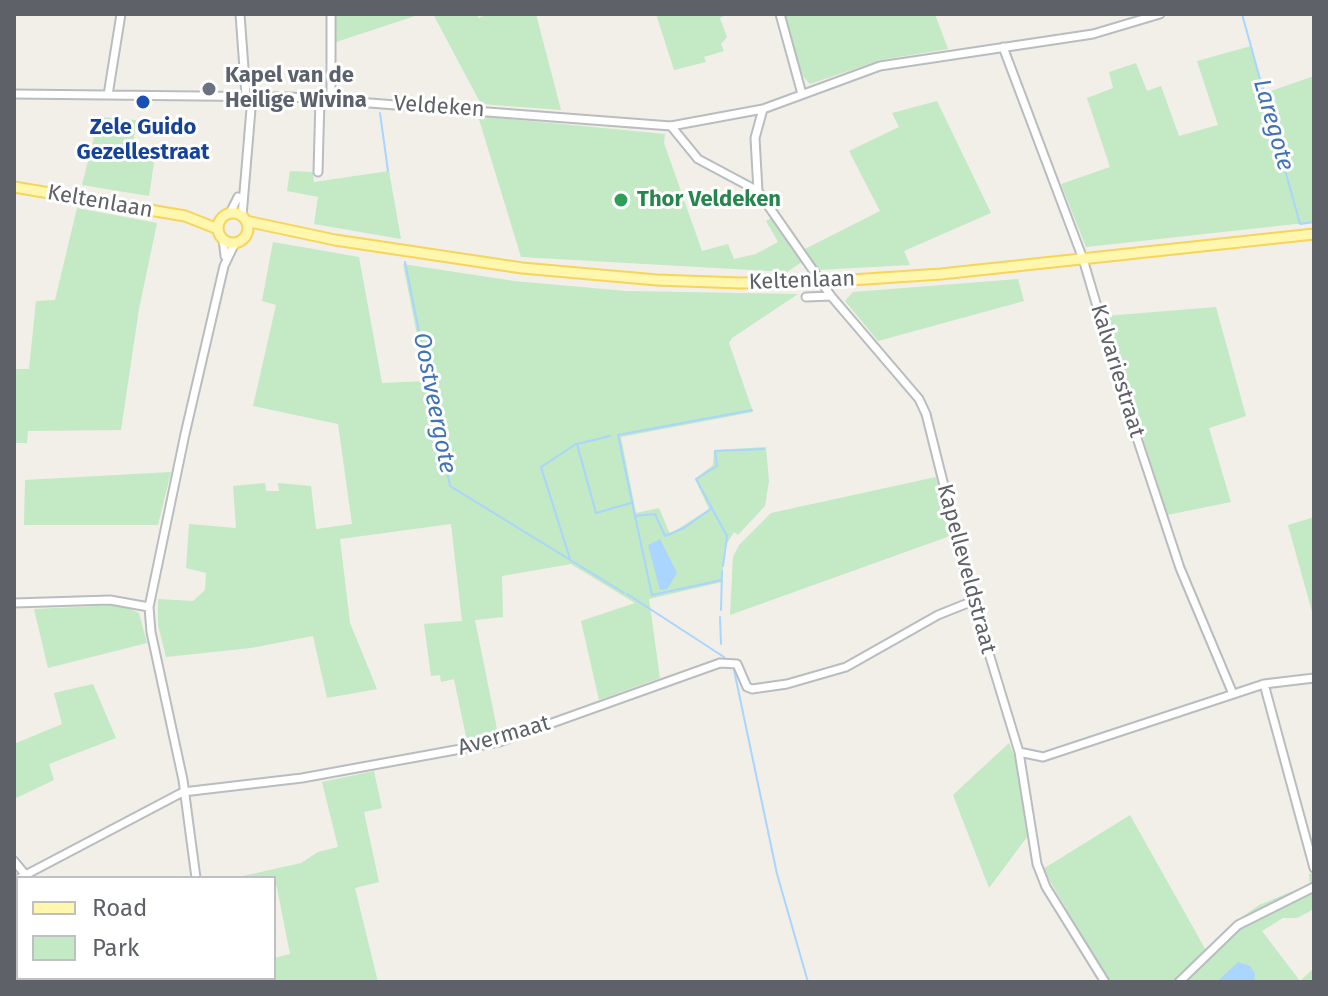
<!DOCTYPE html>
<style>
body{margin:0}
#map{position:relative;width:1328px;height:996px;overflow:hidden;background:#f1efe7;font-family:"Fira Sans",sans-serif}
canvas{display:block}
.frame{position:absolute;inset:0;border:16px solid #5e6268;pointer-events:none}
.legend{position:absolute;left:16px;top:876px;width:260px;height:104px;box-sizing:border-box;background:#fff;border:2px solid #bfc0c3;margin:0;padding:10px 14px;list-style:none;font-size:24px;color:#5e6268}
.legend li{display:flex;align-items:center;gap:16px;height:40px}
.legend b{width:40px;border:2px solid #bfc0c3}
</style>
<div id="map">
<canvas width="1328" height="996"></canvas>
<div class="frame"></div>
<ul class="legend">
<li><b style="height:10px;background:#fff7ae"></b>Road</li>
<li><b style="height:22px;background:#c3e9c5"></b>Park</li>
</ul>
</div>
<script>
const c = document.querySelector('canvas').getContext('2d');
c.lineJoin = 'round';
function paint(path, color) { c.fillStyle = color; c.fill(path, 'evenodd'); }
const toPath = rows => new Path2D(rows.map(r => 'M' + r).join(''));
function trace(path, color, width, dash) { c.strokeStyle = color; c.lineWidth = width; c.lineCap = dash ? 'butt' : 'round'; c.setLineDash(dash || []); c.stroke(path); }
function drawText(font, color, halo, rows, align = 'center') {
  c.font = font + ' "Fira Sans",sans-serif'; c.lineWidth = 6; c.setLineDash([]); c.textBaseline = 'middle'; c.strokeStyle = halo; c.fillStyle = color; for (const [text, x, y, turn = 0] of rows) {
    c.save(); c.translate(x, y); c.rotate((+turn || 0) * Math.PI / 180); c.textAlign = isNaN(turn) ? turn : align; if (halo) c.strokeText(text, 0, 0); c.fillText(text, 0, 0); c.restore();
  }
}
const green = toPath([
 [336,14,421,14,336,42],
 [433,14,476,14,479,18,487,14,536,14,561,110,481,104],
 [656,14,727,14,720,18,727,37,721,44,724,51,704,57,706,62,674,70],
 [785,14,935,14,948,49,881,60,810,84,801,74],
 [1251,46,1265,93,1314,76,1314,222,1086,247,1061,184,1110,167,1087,98,1113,88,1109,72,1136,63,1147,91,1161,86,1179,136,1218,125,1197,61],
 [937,101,991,213,904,251,910,265,817,270,803,250,880,211,849,151,899,127,892,113],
 [478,116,665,134,664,143,702,251,728,244,734,259,756,254,778,242,766,221,771,218,802,262,787,272,521,257],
 [99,117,136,120,133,146,156,149,149,196,82,185],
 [290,171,313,172,314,182,389,171,401,239,314,224,318,197,287,191],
 [77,208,157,223,139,309,121,430,28,431,27,443,14,443,14,369,29,369,36,301,55,300],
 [273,242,359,257,382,383,426,381,403,264,514,281,626,291,798,294,732,338,729,343,753,412,621,437,636,513,659,508,670,534,709,509,695,479,713,465,714,450,766,447,769,481,765,506,738,535,734,532,724,548,722,582,649,599,660,678,599,700,581,621,635,603,571,564,502,576,503,617,475,620,499,739,468,746,454,679,441,682,440,675,431,676,424,624,462,621,451,524,340,539,350,623,377,689,327,698,313,636,251,648,166,657,158,625,158,599,193,601,205,590,206,573,186,568,189,524,236,528,233,486,265,483,266,491,279,491,278,483,311,486,316,529,352,524,338,424,253,406,276,305,262,301],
 [1018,279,1024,301,878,341,845,301,853,292],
 [1216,307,1246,416,1209,428,1231,502,1167,515,1105,316],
 [171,472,158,525,24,525,25,480],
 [936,477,950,536,730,615,733,557,739,545,771,513],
 [1314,517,1314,619,1288,525],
 [121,605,139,613,147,643,48,668,34,609],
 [93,684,116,738,49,764,54,780,14,799,14,744,62,724,54,693],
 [1009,743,1016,760,1030,833,989,888,953,795],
 [374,771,382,808,364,812,379,882,355,888,378,982,266,982,265,978,274,978,274,958,290,954,277,888,274,878,243,876,301,863,318,852,338,847,322,782],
 [1130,815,1208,954,1235,922,1259,905,1310,884,1309,874,1313,873,1314,909,1297,918,1283,918,1262,931,1300,981,1314,968,1314,978,1310,982,1109,982,1043,869]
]);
const water = toPath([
 [660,539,677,573,667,589,660,590,648,545],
 [1238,962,1250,966,1255,974,1254,982,1217,982]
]);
const stream = toPath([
 [1242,14,1300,224,1314,222],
 [380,113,388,171],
 [405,262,450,486,624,593],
 [610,436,577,444,596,513,631,503],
 [712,508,684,528,665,536,655,514,635,516,652,595,722,580],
 [635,516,618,435,752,410],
 [570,559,541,467,576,444],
 [723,566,727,536,696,479,717,466,715,451,764,449],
 [627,594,724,657],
 [721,610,722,571],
 [720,617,721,644],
 [734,670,777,874,808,982]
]);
const minor = toPath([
 [240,14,246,96],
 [780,14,802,94],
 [1003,47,1083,259,1127,408,1180,568,1233,694],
 [14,94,291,97,671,126,763,109,880,66,1093,34,1160,14],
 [108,95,121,14],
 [331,99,331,14],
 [671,126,698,159,758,191,831,296,919,399,926,414,973,601,1019,752,1037,864,1046,887,1105,982],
 [318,172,320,98],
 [758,191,755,138,763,109],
 [230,213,238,197],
 [242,216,252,97],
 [223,239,225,256],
 [806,297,831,296],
 [14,603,110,600,149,607],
 [1264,684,1314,868],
 [1019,752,1043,757,1264,684,1314,678],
 [14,861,24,873],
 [196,878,183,780,151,632,149,607,185,434,224,266,235,243],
 [14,881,183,792,302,778,499,742,720,663,737,664,747,687,752,689,787,684,846,667,938,615,973,601],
 [210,978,211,982],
 [1179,982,1238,925,1314,887]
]);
const major = toPath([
 [14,187,185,216,218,229],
 '218 228a15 15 0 1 1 30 0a15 15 0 1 1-30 0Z',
 [246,221,335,240,522,268,657,280,740,283,821,282,941,274,1314,234]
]);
const markers = [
 [209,89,8,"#6b7280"],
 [143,102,8,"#1a4fb4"],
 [621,200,8,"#2e9e5b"]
];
const worshipNames = [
 ["Kapel van de",225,76],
 ["Heilige Wivina",225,101]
];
const streetNames = [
 ["Veldeken",439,107,4],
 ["Keltenlaan",100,202,10],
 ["Keltenlaan",802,281,-2],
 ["Kalvariestraat",1117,371,73],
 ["Kapelleveldstraat",966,569,75],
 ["Avermaat",504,736,-16]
];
const transitNames = [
 ["Zele Guido",143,128],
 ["Gezellestraat",143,153]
];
const leisureNames = [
 ["Thor Veldeken",637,200]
];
const waterNames = [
 ["Laregote",1273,125,74],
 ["Oostveergote",434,403,79]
];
paint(green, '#c3e9c5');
paint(water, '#a9d5ff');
trace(stream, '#a9d5ff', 2);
trace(minor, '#b9bcc1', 11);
trace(major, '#f7d45a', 13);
trace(minor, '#fff', 7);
trace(major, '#fff7ae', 9);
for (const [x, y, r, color] of markers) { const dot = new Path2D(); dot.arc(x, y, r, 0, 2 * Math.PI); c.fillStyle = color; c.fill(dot); trace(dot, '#fff', 3); }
drawText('bold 22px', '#5b616d', '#fff', worshipNames, 'left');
drawText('22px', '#5e6268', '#fff', streetNames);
drawText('bold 22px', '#164399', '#fff', transitNames);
drawText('bold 22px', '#27864d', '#fff', leisureNames, 'left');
drawText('italic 24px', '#4073b7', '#fff', waterNames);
</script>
